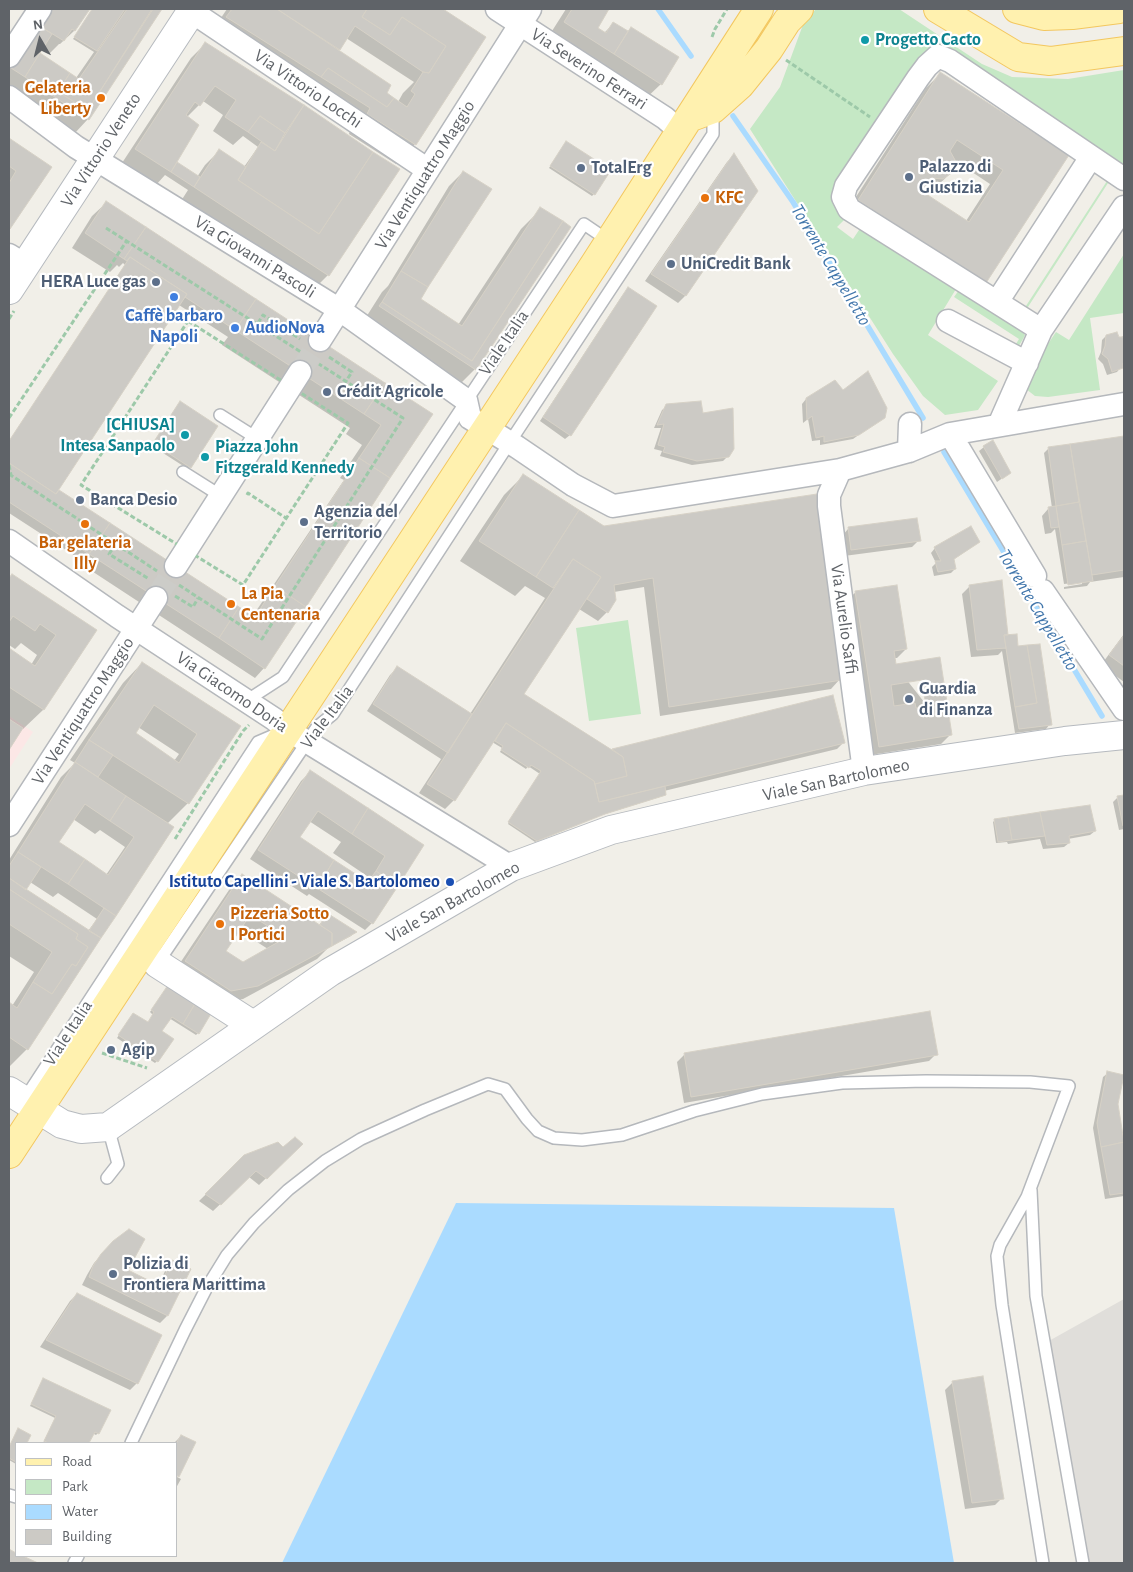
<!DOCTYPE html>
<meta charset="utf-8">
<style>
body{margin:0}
#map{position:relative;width:1133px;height:1572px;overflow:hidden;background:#f1efe8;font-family:"Alegreya Sans",sans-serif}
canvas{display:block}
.frame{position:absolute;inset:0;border:10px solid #5f6368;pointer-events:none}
.legend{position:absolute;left:15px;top:1442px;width:162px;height:115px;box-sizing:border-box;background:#fff;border:1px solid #bfc1c3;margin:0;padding:6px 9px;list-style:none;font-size:15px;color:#5f6368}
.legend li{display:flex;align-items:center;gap:10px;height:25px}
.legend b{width:25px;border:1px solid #bfc1c3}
.north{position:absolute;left:15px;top:15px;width:50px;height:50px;-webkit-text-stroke:4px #fff;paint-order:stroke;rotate:352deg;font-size:14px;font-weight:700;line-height:20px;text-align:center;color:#5f6368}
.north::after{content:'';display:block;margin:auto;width:18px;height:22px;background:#5f6368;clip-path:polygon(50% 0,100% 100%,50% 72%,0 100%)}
</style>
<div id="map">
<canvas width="1133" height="1572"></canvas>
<div class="frame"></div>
<ul class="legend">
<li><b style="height:6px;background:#fff1af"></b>Road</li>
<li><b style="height:14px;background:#c5e8c5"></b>Park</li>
<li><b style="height:14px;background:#aadbff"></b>Water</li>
<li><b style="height:14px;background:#cccac5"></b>Building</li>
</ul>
<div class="north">N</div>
</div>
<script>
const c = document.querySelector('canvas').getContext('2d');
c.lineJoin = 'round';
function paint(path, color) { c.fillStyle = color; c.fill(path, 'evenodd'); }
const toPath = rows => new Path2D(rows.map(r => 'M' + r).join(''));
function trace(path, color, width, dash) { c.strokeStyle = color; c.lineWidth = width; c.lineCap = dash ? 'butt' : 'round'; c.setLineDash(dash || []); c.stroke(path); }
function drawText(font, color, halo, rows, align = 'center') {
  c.font = font + ' "Alegreya Sans",sans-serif'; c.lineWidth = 4.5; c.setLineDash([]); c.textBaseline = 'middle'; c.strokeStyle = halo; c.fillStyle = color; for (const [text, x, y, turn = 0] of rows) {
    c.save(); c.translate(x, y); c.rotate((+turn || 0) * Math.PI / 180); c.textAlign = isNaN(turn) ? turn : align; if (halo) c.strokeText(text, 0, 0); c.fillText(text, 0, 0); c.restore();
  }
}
const industrial = toPath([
 [1124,1299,1124,1563,1083,1563,1047,1342]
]);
const medical = toPath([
 [9,716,33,732,9,769]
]);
const green = toPath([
 [816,9,899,9,982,64,1012,77,1068,79,1124,70,1124,165,953,53,840,183,846,218,837,227,853,239,861,227,956,289,928,335,998,381,978,410,945,415,923,396,893,354,750,129,780,87,804,22],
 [1099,172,1122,188,1123,191,1108,183,1026,310,1024,309,1107,181,1095,173],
 [1124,254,1124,313,1090,318,1100,390,1048,397,1035,396,1026,389,1029,372,1056,332,1069,340],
 [959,290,1022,331,1025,335,1023,339,1014,354,1011,352,1019,339,954,297],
 [628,620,641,714,589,721,576,628]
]);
const water = toPath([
 [456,1203,894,1208,954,1563,282,1563]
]);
const shadow = toPath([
 [44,9,88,9,74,31,60,44,59,44,49,54,41,49,38,54,76,78,94,52,73,39,93,9,161,9,88,119,75,133,9,89,9,65],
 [227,9,441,9,484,37,415,144,396,164,349,134,351,128,208,37],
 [346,38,414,82,403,93,398,102,338,51],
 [566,9,608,9,596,28,604,33,613,24,627,32,631,28,661,84,641,103,545,42],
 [205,44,303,106,398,169,328,275,314,289,181,201,188,190,165,175,156,185,122,163,191,58],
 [203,101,223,115,213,131,233,145,243,136,258,147,244,167,219,151,205,165,197,177,177,163,173,167,187,117],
 [940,74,1067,155,985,282,845,214,926,88],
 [954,160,990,184,966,221,920,192,928,192,937,186,952,172],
 [9,139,50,167,9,229],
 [565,144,594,194,592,196,549,168],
 [734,155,757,191,685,296,678,303,645,281,727,162],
 [463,172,419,299,458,325,521,229,541,209,475,369,461,383,363,322,382,292,388,286,449,186],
 [106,203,431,414,264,668,255,678,81,564,83,561,9,513,9,465,55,495,57,493,9,462,9,442,125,265,123,263,119,267,117,265,110,272,72,248,92,216],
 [179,305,228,337,222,345,350,428,346,434,362,445,340,478,344,480,252,617,57,490],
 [624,293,570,435,565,439,540,421],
 [1106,336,1118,338,1124,336,1124,367,1121,367,1117,372,1107,375,1103,364,1098,359,1101,352,1102,340],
 [842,391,884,417,853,439,820,445,820,440,812,441,808,419,803,423,802,404,806,399],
 [178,405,190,467,188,469,152,446],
 [667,406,702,415,728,456,723,461,692,465,660,456,662,451,654,449,661,428,654,428,662,410],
 [1124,437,1124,577,1090,582,1087,586,1064,589,1064,587,1082,584,1082,582,1064,584,1055,529,1051,533,1045,534,1042,516,1048,509,1052,508,1044,453,1048,449],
 [984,447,1010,473,997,482,979,451],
 [523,476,840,679,831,689,660,716,644,587,614,592,607,612,598,621,579,609,523,694,612,750,832,696,844,742,837,749,664,791,665,795,663,796,602,815,535,842,508,824,540,774,528,766,526,769,500,752,502,748,492,742,454,800,445,809,419,793,441,759,367,711,390,675,397,668,470,714,545,598,525,586,515,596,460,561,504,495],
 [848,529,919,540,912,547,844,556,842,536],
 [979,542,953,560,955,569,951,573,934,576,932,567,936,563,931,553,935,548],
 [12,576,95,630,43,710,23,729,21,728,9,748,9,650,31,665,37,655,21,643,15,649,9,645,9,579],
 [969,587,1017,647,1050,724,1046,729,1015,733,1002,651,998,655,971,657,962,594],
 [856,592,906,649,897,658,894,658,895,665,950,735,941,744,870,755,846,601],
 [1124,634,1124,682,1101,665],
 [142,663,239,727,188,803,167,824,27,1049,9,1067,9,1003,12,1006,34,972,9,956,9,860,61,777,75,763,70,760,123,683],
 [138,727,179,754,174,761,134,734],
 [73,819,95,834,100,830,125,847,106,875,58,842],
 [30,882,53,897,58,893,97,919,88,931,24,890],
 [310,772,423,845,372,923,365,930,309,894,307,896,250,859,301,781],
 [309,821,341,842,333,853,367,876,364,881,298,838],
 [1124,796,1124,829,1119,830,1113,802,1118,797],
 [1089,806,1095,831,1090,835,1068,839,1069,843,1064,847,1043,849,1040,839,1008,844,1007,842,996,843,993,822,995,820],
 [242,876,319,925,327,915,355,932,351,936,328,948,317,959,243,999,217,1004,172,975,229,890],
 [238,930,268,949,242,963,224,951],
 [167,988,198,1033,196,1035,169,1018,160,1032,157,1061,155,1063,117,1038,132,1016,148,1023,153,1015,150,1012],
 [929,1013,936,1054,929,1061,684,1103,677,1062,684,1055],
 [1108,1073,1117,1104,1124,1154,1124,1196,1105,1199,1093,1128,1103,1077],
 [301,1144,259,1185,249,1177,213,1211,199,1201,245,1156],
 [106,1250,126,1271,158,1286,166,1269,173,1262,190,1270,167,1316,160,1323,82,1285,87,1275,94,1263],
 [77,1294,137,1383,130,1390,40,1347,70,1301],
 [42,1381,98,1433,96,1435,92,1433,88,1443,43,1443,55,1418,30,1406],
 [952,1383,1002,1498,995,1505,965,1509,945,1390],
 [18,1430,30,1435,26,1443,16,1443,16,1464,9,1460,9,1447],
 [181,1436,194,1442,177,1477,181,1479,176,1488,176,1443,174,1443]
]);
const stream = toPath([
 [658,9,691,56],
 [733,116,793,202,923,418],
 [944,452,1102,716]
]);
const building = toPath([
 [48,9,90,9,75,31,72,29,64,41,38,25,48,9],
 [92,9,125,9,97,51,74,37,92,9],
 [127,9,153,9,88,110,58,92,70,73,79,79,127,9],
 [152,9,162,9,89,120,25,77,40,53,70,73,58,92,88,110,152,9],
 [232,9,277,9,391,85,387,93,394,98,387,107,328,68,321,77,226,17,232,9],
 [277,9,367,9,362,17,390,35,402,17,446,46,429,73,423,72,355,26,340,50,277,9],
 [367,9,443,9,486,37,416,145,367,114,370,108,321,77,328,68,387,107,394,98,407,107,415,94,411,91,423,72,429,73,446,46,402,17,390,35,362,17,367,9],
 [572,9,609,9,598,28,606,33,613,22,628,31,614,54,564,22,572,9],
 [38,25,52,34,25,77,11,68,38,25],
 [631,27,679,57,662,85,614,54,631,27],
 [205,42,304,105,285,133,260,116,248,132,225,117,236,100,215,86,200,106,195,102,186,115,199,125,171,172,135,149,205,42],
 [940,72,1069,155,986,283,858,200,940,72],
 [957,140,1003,170,969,222,923,192,932,178,943,179,953,172,955,166,955,160,950,151,957,140],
 [304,105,373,152,319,234,238,180,261,142,275,151,304,105],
 [260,116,285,133,275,151,248,132,260,116],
 [9,138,52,167,10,229,9,183,16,171,9,166,9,138],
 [566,141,611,170,595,195,550,166,566,141],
 [219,149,246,167,238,180,319,234,373,152,400,169,329,276,194,187,219,149],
 [734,153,758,191,686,296,651,274,734,153],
 [177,162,200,177,194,187,171,172,177,162],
 [463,171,492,189,428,287,401,271,463,171],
 [106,201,146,227,124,259,85,233,106,201],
 [540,207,563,221,472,361,382,302,401,271,428,287,421,299,462,326,540,207],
 [563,221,571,227,476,370,379,306,382,302,472,361,563,221],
 [146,227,256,299,235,330,185,297,187,294,142,265,130,257,127,261,124,259,146,227],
 [130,257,187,294,56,494,9,463,9,441,130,257],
 [628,287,657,306,571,436,543,417,628,287],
 [256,299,385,383,364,414,235,330,256,299],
 [1117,332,1119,337,1124,337,1124,363,1123,363,1123,368,1112,372,1108,359,1102,354,1105,346,1106,335,1117,332],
 [868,371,887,408,885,418,859,435,824,442,824,436,816,438,812,416,807,420,806,398,835,380,843,390,868,371],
 [385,383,433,414,390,478,359,458,381,425,364,414,385,383],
 [180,401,218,426,191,468,153,443,180,401],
 [701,401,703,413,733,408,734,449,729,457,697,461,663,452,665,447,658,445,664,424,657,425,666,404,701,401],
 [1124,436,1124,570,1092,575,1070,444,1124,436],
 [993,440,1011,473,1002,479,983,446,993,440],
 [1070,444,1079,502,1056,506,1048,447,1070,444],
 [359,458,390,478,306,607,275,586,359,458],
 [9,463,56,494,59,490,110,523,89,554,9,502,9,463],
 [523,474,579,510,536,577,479,541,523,474],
 [817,494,842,680,669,707,653,578,614,585,616,600,608,613,587,599,601,577,573,559,553,588,536,577,579,510,604,526,817,494],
 [1079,502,1086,541,1062,545,1056,506,1079,502],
 [1056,506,1059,527,1051,528,1048,507,1056,506],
 [917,518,921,541,851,550,848,527,917,518],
 [110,523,239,607,219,638,89,554,110,523],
 [971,526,980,542,954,559,956,569,938,572,935,561,941,561,934,547,971,526],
 [1086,541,1093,581,1068,585,1062,545,1086,541],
 [573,559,601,577,524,694,623,757,627,776,595,784,594,781,506,723,455,801,427,784,573,559],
 [12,574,97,630,44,710,9,687,9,648,35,666,56,635,40,624,35,631,13,616,9,622,9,578,12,574],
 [1002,580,1008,635,1004,635,1006,648,977,650,969,585,1002,580],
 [897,585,907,649,894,651,896,664,940,657,952,735,879,747,855,591,897,585],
 [275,586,306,607,265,669,219,638,239,607,255,617,275,586],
 [1017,634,1018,646,1027,645,1037,703,1015,707,1004,635,1017,634],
 [1124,635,1124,666,1109,655,1124,635],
 [1040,644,1052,725,1019,729,1015,707,1037,703,1027,645,1040,644],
 [142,662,241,726,189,804,89,740,142,662],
 [154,705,197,734,179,763,136,733,154,705],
 [397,666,472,714,448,753,373,704,397,666],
 [922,680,926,707,916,708,915,703,894,706,891,685,922,680],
 [833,695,845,743,599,802,595,784,627,776,623,757,612,749,833,695],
 [9,719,23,728,9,750,9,719],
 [506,723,594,781,599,802,665,786,666,795,605,814,537,841,508,822,541,771,531,765,529,768,501,750,503,746,495,741,506,723],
 [89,740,113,755,98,777,75,762,89,740],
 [75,762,126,796,110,821,85,804,59,842,85,859,68,884,18,852,75,762],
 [310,770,368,808,352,834,318,811,300,837,334,860,317,888,258,850,310,770],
 [1124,795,1124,826,1123,826,1117,796,1124,795],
 [126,796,174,827,116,916,68,884,85,859,108,875,134,837,110,821,126,796],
 [1090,805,1096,831,1069,836,1070,843,1047,845,1040,812,1090,805],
 [368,808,424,845,398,886,376,871,385,856,352,834,368,808],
 [1040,812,1045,836,1012,840,1008,817,1040,812],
 [1008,817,1012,840,998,842,994,819,1008,817],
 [18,852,41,867,26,890,9,878,9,866,18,852],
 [334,860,368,882,376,871,398,886,373,924,317,888,334,860],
 [242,874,332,933,332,946,258,986,231,991,185,961,242,874],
 [250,915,281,934,280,941,243,962,226,951,250,915],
 [9,878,101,938,28,1050,9,1037,9,1002,17,1008,33,982,52,994,72,964,76,966,88,947,76,939,78,934,9,889,9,878],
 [9,889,78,934,76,939,88,947,76,966,72,964,52,994,33,982,52,952,9,924,9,889],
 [104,908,116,916,101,938,89,931,104,908],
 [327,913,357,932,332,946,332,933,320,925,327,913],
 [168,985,196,1002,183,1024,172,1017,162,1031,174,1039,158,1062,118,1035,133,1013,148,1022,154,1012,151,1010,168,985],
 [196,1002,212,1012,199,1034,183,1024,196,1002],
 [930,1011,938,1055,691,1097,684,1053,930,1011],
 [1107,1071,1124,1075,1118,1104,1124,1142,1101,1147,1097,1123,1107,1071],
 [295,1137,303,1144,267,1179,256,1171,221,1205,205,1194,244,1155,278,1142,283,1147,295,1137],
 [1124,1142,1124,1193,1110,1195,1101,1147,1124,1142],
 [129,1229,145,1239,128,1270,160,1286,172,1260,191,1269,168,1316,89,1277,93,1266,101,1254,113,1241,129,1229],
 [77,1293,162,1335,138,1384,46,1340,77,1293],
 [983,1376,1004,1499,972,1503,952,1381,983,1376],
 [43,1378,111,1410,99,1434,95,1432,89,1443,49,1443,44,1441,56,1416,31,1404,43,1378],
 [18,1428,31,1435,27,1443,16,1443,16,1462,9,1458,9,1447,18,1428],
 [181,1435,196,1442,179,1477,176,1475,176,1444,181,1435],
 [9,1549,16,1553,16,1556,23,1556,38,1563,9,1563,9,1549]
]);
const streetTunnel = toPath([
 [300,372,320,340],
 [156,598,176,566]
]);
const path = toPath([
 [712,37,715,29,727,9],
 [786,60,870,117],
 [106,228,301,352],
 [9,319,14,311],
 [188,321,348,423,243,585,81,485,188,321],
 [258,323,263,315,300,339],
 [329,357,352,372,346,381],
 [9,418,126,242],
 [9,465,11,475],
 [9,474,157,571],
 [247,495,248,493,286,518],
 [116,544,109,554,149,579],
 [179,585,262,639,403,418,319,364],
 [175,596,193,607,198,598],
 [175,839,243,731,249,725],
 [102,1053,147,1068]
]);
const lane = toPath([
 [220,415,258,439],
 [183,472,221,496],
 [246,701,283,677,584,224,609,241],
 [157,964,317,727,333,714,510,442,713,134,713,110],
 [24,1100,258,742,279,733],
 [107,1178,118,1164,108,1127],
 [1031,1190,1036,1296,1083,1563],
 [131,1443,185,1330,206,1289,227,1255,254,1223,288,1190,325,1161,361,1139,425,1110,488,1084,505,1089,527,1119,538,1131,554,1138,582,1140,622,1135,694,1111,762,1094,842,1083,926,1081,1030,1082,1069,1086,1027,1197,1000,1245,997,1256,1002,1305,1043,1563],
 [9,1495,16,1497],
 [74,1563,78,1556]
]);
const street = toPath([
 [188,9,428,170],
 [497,9,665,118,680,131],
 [9,56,40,9],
 [9,97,76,147,340,310,466,400,470,418,517,447,573,485,613,506,840,470,909,451,950,434,1124,404],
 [9,255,25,265],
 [997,302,1091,157],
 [948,321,1027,363],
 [1041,330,849,209,843,197,846,186,918,78,927,66,938,56,950,61,1124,179],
 [320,340,530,9],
 [999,425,1041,330,1124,207],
 [950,434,1035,576],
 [909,451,910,424],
 [840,470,829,495,829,506,864,771],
 [9,541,117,616,274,719,288,730,511,867],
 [176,566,300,372],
 [1043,591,1124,709],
 [9,825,156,598]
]);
const secondary = toPath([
 [9,290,193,9],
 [158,964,253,1025],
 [9,1091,62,1124,81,1129,108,1127,330,972,511,867,611,830,864,771,1065,741,1124,735]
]);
const primary = toPath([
 [938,9,1018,57,1050,61,1124,51],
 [1017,9,1044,16,1072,15,1119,9],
 [694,116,713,109,740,85,769,49,787,21,799,9],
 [9,1154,594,265,759,9]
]);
const markers = [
 [865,40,5,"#0f9aa8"],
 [101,98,5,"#e8710a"],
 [581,168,5,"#5c6f8a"],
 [909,177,5,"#5c6f8a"],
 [705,198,5,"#e8710a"],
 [671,264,5,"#5c6f8a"],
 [156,282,5,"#5c6f8a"],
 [174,297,5,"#3f7fe0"],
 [235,328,5,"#3f7fe0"],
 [327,392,5,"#5c6f8a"],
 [185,435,5,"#0f9aa8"],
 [205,457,5,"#0f9aa8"],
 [80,500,5,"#5c6f8a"],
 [304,522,5,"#5c6f8a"],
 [85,524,5,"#e8710a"],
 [231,604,5,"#e8710a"],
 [909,699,5,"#5c6f8a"],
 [450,882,5,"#1a4fb4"],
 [220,924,5,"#e8710a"],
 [111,1050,5,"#5c6f8a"],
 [113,1274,5,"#5c6f8a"]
];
const cultureNames = [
 ["Progetto Cacto",875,40],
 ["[CHIUSA]",175,425,"right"],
 ["Intesa Sanpaolo",175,446,"right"],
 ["Piazza John",215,447],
 ["Fitzgerald Kennedy",215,468]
];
const streetNames = [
 ["Via Severino Ferrari",589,69,33],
 ["Via Vittorio Locchi",308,89,34],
 ["Via Vittorio Veneto",101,150,-57],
 ["Via Ventiquattro Maggio",425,175,-58],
 ["Via Giovanni Pascoli",255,257,32],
 ["Viale Italia",504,343,-56],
 ["Via Aurelio Saffi",844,619,82],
 ["Via Giacomo Doria",232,692,34],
 ["Via Ventiquattro Maggio",83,711,-57],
 ["Viale Italia",327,717,-53],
 ["Viale San Bartolomeo",836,780,-12],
 ["Viale San Bartolomeo",453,902,-29],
 ["Viale Italia",68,1033,-57]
];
const foodNames = [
 ["Gelateria",91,88,"right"],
 ["Liberty",91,109,"right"],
 ["KFC",715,198],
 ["Bar gelateria",85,543,"center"],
 ["Illy",85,564,"center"],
 ["La Pia",241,594],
 ["Centenaria",241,615],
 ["Pizzeria Sotto",230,914],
 ["I Portici",230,935]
];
const serviceNames = [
 ["Palazzo di",919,167],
 ["Giustizia",919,188],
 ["TotalErg",591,168],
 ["UniCredit Bank",681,264],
 ["HERA Luce gas",146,282,"right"],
 ["Crédit Agricole",337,392],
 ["Banca Desio",90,500],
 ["Agenzia del",314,512],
 ["Territorio",314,533],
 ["Guardia",919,689],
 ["di Finanza",919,710],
 ["Agip",121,1050],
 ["Polizia di",123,1264],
 ["Frontiera Marittima",123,1285]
];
const shopNames = [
 ["Caffè barbaro",174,316],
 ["Napoli",174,337],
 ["AudioNova",245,328,"left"]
];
const transitNames = [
 ["Istituto Capellini - Viale S. Bartolomeo",440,882]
];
const waterNames = [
 ["Torrente Cappelletto",831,265,59],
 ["Torrente Cappelletto",1038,610,59]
];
paint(industrial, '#e0deda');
paint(medical, '#fce7e6');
paint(green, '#c5e8c5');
paint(water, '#aadbff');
paint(shadow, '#0003');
trace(stream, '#aadbff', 5.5);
paint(building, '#cccac5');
trace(building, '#d6d1c6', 1);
trace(streetTunnel, '#ccccc8', 22, [22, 11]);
trace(lane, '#b5b8bc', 14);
trace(street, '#b5b8bc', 25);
trace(secondary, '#b6babf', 30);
trace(primary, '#f3c75f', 30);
trace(path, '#9dc9a9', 3, [5, 2.5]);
trace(lane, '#fff', 11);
trace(street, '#fff', 22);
trace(secondary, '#fff', 28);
trace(primary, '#fff1af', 28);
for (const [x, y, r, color] of markers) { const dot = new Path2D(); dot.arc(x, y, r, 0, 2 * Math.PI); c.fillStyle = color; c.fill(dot); trace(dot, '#fff', 2); }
drawText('bold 18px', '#0d838f', '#fff', cultureNames, 'left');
drawText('18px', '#5f6368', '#fff', streetNames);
drawText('bold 18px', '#c56008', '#fff', foodNames, 'left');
drawText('bold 18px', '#4e5e75', '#fff', serviceNames, 'left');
drawText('bold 18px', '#366cbe', '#fff', shopNames);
drawText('bold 18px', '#164399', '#fff', transitNames, 'right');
drawText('italic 19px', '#4176ab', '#fff', waterNames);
</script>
